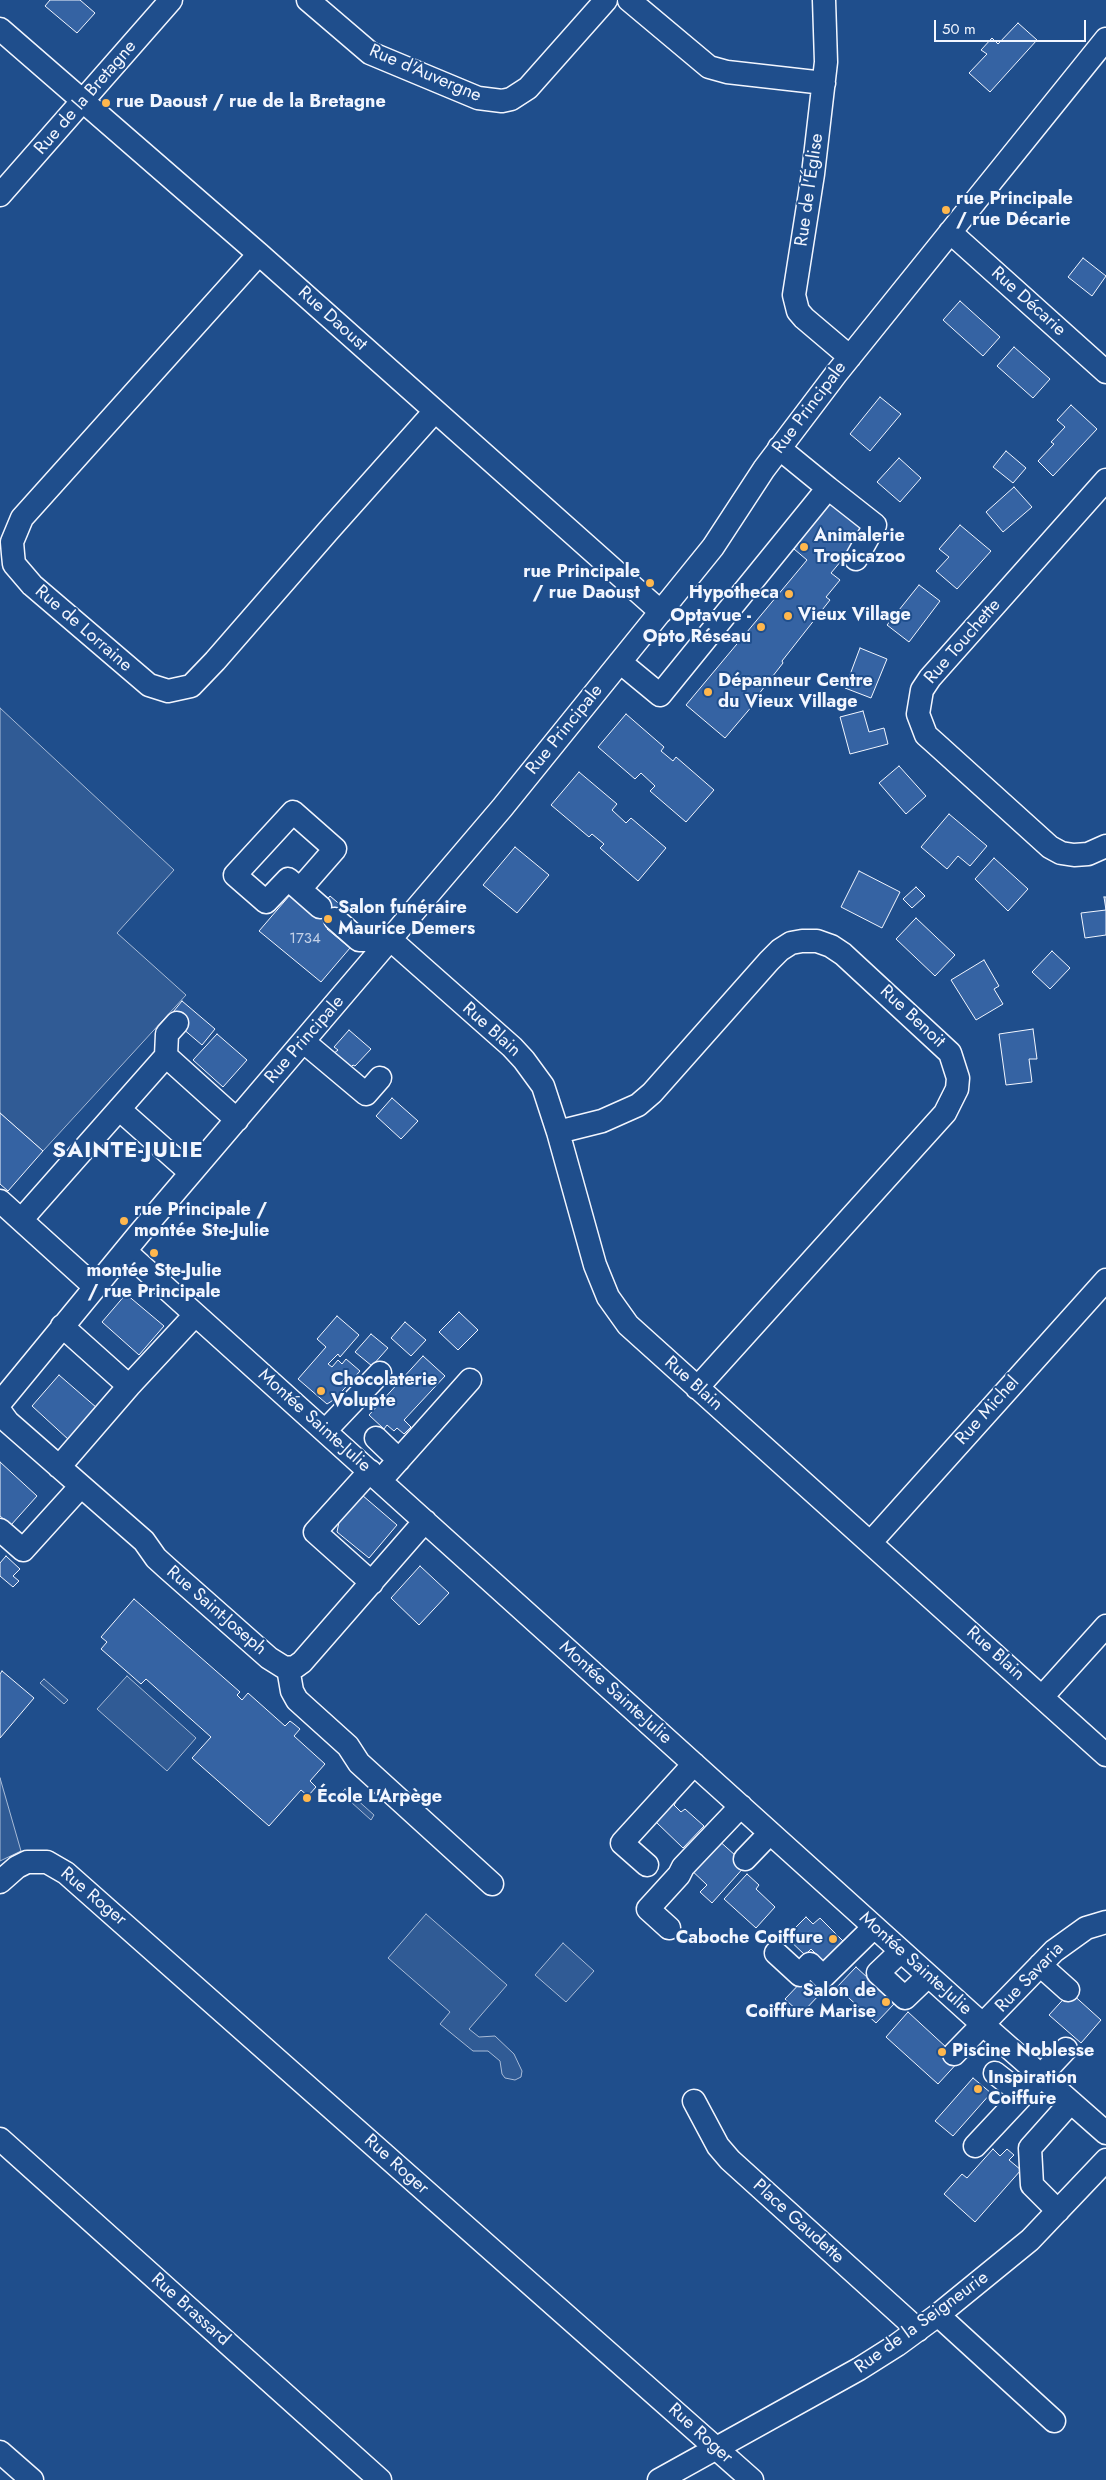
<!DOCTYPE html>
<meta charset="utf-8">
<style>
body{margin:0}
#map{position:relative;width:1106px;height:2480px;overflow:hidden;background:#1f4e8c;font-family:Jost,sans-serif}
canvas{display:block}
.scale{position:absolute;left:934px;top:20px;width:152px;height:22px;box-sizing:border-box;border:2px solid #f2f6ff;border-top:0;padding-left:6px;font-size:15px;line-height:18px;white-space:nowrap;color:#f2f6ff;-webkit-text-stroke:4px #1f4e8c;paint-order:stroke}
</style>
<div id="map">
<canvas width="1106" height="2480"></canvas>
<div class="scale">50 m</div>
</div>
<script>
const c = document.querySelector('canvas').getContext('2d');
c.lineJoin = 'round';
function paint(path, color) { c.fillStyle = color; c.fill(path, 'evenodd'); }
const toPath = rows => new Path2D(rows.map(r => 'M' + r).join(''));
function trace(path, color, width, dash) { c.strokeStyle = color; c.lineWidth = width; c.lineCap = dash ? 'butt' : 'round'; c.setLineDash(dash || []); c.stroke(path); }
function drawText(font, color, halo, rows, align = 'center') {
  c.font = font + ' Jost,sans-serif'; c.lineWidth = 4; c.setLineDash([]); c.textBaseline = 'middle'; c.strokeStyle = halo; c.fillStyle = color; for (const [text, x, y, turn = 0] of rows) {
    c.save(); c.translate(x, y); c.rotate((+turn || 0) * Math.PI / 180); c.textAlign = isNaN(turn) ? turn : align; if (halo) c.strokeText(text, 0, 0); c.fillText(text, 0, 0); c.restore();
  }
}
const green = toPath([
 [0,708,174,870,117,933,186,995,43,1151,0,1113,0,708],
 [127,1676,196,1738,167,1771,97,1709,127,1676],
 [44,1679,68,1700,64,1704,40,1683,44,1679],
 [0,1778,21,1851,0,1861,0,1778],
 [345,1789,374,1815,371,1820,341,1793,345,1789],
 [426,1914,507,1985,469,2029,479,2037,495,2036,514,2054,522,2071,521,2077,515,2080,505,2078,502,2074,500,2061,488,2051,473,2051,440,2024,450,2012,388,1958,426,1914],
 [563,1943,594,1971,566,2002,535,1975,563,1943]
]);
const building = toPath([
 [50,0,80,0,95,13,77,33,45,6,50,0],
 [1018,23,1037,40,990,92,969,73,987,54,981,50,992,38,998,44,1018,23],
 [1083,258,1106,276,1092,296,1068,277,1083,258],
 [960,301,1000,337,983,356,943,320,960,301],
 [1014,347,1050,379,1033,398,997,366,1014,347],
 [880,397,901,414,870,451,850,434,880,397],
 [1071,405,1097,429,1053,476,1038,461,1054,444,1051,442,1065,427,1057,420,1071,405],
 [1006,451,1026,468,1013,483,993,467,1006,451],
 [899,458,921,478,900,502,877,482,899,458],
 [1014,487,1032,507,1003,532,986,512,1014,487],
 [831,498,868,529,831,573,840,580,826,597,830,600,782,661,783,663,751,704,753,705,725,738,686,705,807,560,794,549,793,543,831,498],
 [960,525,991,551,957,589,936,571,949,557,939,549,960,525],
 [919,585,940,601,909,642,887,625,919,585],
 [860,648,887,659,871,698,845,688,860,648],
 [863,711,869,732,884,728,888,744,850,754,840,717,863,711],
 [626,714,664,747,661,751,673,761,676,757,714,790,686,822,650,791,655,786,641,773,635,779,598,747,626,714],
 [899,766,926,796,906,814,879,783,899,766],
 [579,772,617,804,612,810,626,823,631,818,666,848,638,881,600,848,604,844,592,834,589,837,551,805,579,772],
 [949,814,987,846,970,866,958,856,947,869,921,847,949,814],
 [515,847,549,875,517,913,483,885,515,847],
 [994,858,1028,889,1008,911,975,879,994,858],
 [859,871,900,892,882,928,841,907,859,871],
 [916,887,925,896,912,908,903,899,916,887],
 [290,895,314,915,330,896,344,908,327,929,350,948,321,982,259,931,290,895],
 [1104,897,1106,897,1106,935,1085,938,1081,913,1106,910,1104,897],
 [916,918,955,955,935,976,896,939,916,918],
 [1052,951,1070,968,1050,989,1032,972,1052,951],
 [984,960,999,986,994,989,1003,1004,976,1020,951,980,984,960],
 [182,1001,215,1029,202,1045,169,1017,182,1001],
 [1033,1029,1037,1059,1029,1059,1032,1082,1006,1085,999,1034,1033,1029],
 [349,1030,371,1049,355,1066,353,1065,349,1069,333,1054,338,1050,334,1047,349,1030],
 [217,1034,247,1060,223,1087,193,1060,217,1034],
 [392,1098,418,1121,401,1139,376,1116,392,1098],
 [0,1113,43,1151,8,1191,0,1184,0,1113],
 [126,1294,164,1326,139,1355,102,1322,126,1294],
 [459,1312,478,1330,458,1350,439,1332,459,1312],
 [337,1316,359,1335,340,1357,338,1354,328,1364,332,1367,338,1360,342,1364,346,1359,360,1371,335,1399,327,1404,298,1379,326,1347,317,1339,337,1316],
 [405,1322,426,1340,411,1356,391,1338,405,1322],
 [371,1334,388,1348,372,1366,355,1352,371,1334],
 [423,1356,445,1376,404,1420,411,1427,404,1434,397,1428,394,1431,387,1425,384,1429,369,1415,423,1356],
 [59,1375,97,1408,69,1440,32,1406,59,1375],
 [0,1462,37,1496,11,1525,0,1516,0,1462],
 [362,1495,397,1525,369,1558,337,1532,339,1522,362,1495],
 [6,1556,20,1569,13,1576,19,1581,13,1587,0,1576,0,1563,6,1556],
 [420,1566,449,1593,419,1625,391,1598,420,1566],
 [134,1599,240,1692,237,1695,242,1700,248,1693,285,1726,290,1721,294,1724,300,1729,294,1736,325,1764,310,1781,316,1787,308,1796,301,1790,269,1826,192,1758,211,1737,146,1679,141,1684,101,1649,107,1642,101,1637,134,1599],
 [2,1671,34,1698,0,1738,0,1674,2,1671],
 [668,1795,676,1802,674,1805,681,1812,685,1809,704,1826,683,1848,655,1821,668,1795],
 [716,1838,746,1865,712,1903,700,1892,707,1885,687,1866,716,1838],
 [747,1874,759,1885,756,1889,775,1907,756,1928,724,1899,747,1874],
 [806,1917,813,1924,820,1918,843,1941,823,1961,811,1949,805,1955,786,1937,806,1917],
 [856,1967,895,2003,876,2023,837,1987,856,1967],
 [806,1977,822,1992,801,2014,785,1999,806,1977],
 [1070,1992,1101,2020,1081,2043,1049,2015,1070,1992],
 [908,2012,960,2060,938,2084,886,2037,908,2012],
 [973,2078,991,2093,953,2136,935,2121,973,2078],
 [993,2149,1000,2156,1007,2149,1014,2155,1009,2160,1021,2170,975,2222,944,2194,962,2174,967,2178,993,2149]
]);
const minor = toPath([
 [308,0,370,53,478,98,502,101,511,99,528,88,606,0],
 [629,0,709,67,727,72,824,83],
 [824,0,826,62,813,174,794,295,798,311,804,318,850,357],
 [0,29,259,254,661,612],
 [0,195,171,0],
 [950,232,1106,372],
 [259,254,22,518,12,542,13,554,14,564,32,585,149,685,168,691,191,686,215,661,329,530,435,411],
 [1106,480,930,678,922,690,918,714,926,735,935,743,1050,847,1061,853,1074,855,1088,854,1106,846],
 [828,488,875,525,856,559],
 [620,662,660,695,828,488,779,448],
 [300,889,335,849,293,812,235,875,266,902,288,879,320,907],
 [335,919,359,940,391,940],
 [391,940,512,1047,524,1060,543,1086,558,1132,595,1265,608,1297,628,1325,1106,1755],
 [304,1042,366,1094,380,1078],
 [166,1056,167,1034,177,1023],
 [119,1109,191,1173],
 [558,1132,602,1121,638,1105,652,1093,769,961,780,950,791,943,802,941,817,941,831,946,843,954,950,1053,958,1078,957,1089,945,1113,697,1388],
 [0,1201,95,1287],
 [22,1219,166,1056,237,1120],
 [125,1251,971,2014,1106,2133],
 [62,1326,129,1386],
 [0,1403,139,1234,502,808,713,547,764,469,836,374,1106,39],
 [0,1411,8,1422,144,1541,156,1558,167,1568,269,1658,285,1668,295,1667,302,1662,425,1521],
 [325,1431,380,1373],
 [376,1438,399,1460],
 [59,1467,129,1386,195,1315],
 [370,1471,315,1532,372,1583],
 [380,1481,470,1380],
 [0,1530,23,1550,81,1486],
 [871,1542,1106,1280],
 [288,1668,292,1691,297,1700,348,1746,359,1763,492,1884],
 [1042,1697,1106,1626],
 [745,1859,770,1833],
 [647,1865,622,1843,694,1764],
 [0,1882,17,1867,27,1862,47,1862,66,1873,752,2480],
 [669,1928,648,1909,679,1875,683,1867,741,1806],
 [901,1951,878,1973,905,1998,928,1976],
 [776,1953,800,1975,810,1964,823,1977,874,1927],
 [1040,1965,1068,1990],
 [954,2054,1054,1951,1086,1928,1106,1922],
 [995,2073,1022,2094],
 [694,2101,718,2146,730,2160,918,2330],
 [0,2139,380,2480],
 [975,2146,1066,2049],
 [1058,2211,1032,2185,1030,2148,1071,2102],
 [938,2315,1054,2421],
 [0,2452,32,2480],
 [659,2480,859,2369,897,2345,938,2315,1030,2240,1106,2160]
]);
const markers = [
 [106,103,5,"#ffb74d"],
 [946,210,5,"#ffb74d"],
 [804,547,5,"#ffb74d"],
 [650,583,5,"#ffb74d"],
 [789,594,5,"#ffb74d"],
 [788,616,5,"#ffb74d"],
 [761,627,5,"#ffb74d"],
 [708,692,5,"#ffb74d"],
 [328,919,5,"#ffb74d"],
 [124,1221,5,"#ffb74d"],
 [154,1253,5,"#ffb74d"],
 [321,1391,5,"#ffb74d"],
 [307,1798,5,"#ffb74d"],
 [833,1939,5,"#ffb74d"],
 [886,2002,5,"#ffb74d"],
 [942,2052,5,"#ffb74d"],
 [978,2089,5,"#ffb74d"]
];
const numberNames = [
 ["1734",305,939]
];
const streetNames = [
 ["Rue d'Auvergne",425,74,23],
 ["Rue de la Bretagne",86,98,-49],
 ["Rue de l'Église",810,190,-82],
 ["Rue Décarie",1028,302,42],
 ["Rue Daoust",332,319,42],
 ["Rue Principale",810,408,-53],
 ["Rue de Lorraine",83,629,41],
 ["Rue Touchette",963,642,-49],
 ["Rue Principale",565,730,-51],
 ["Rue Benoit",912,1017,43],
 ["Rue Blain",491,1030,42],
 ["Rue Principale",305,1040,-49],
 ["Rue Blain",693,1384,42],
 ["Rue Michel",988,1411,-48],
 ["Montée Sainte-Julie",314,1421,42],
 ["Rue Saint-Joseph",216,1611,41],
 ["Rue Blain",995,1654,42],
 ["Montée Sainte-Julie",615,1693,42],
 ["Rue Roger",93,1897,40],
 ["Montée Sainte-Julie",915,1964,42],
 ["Rue Savaria",1030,1978,-46],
 ["Rue Roger",396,2165,42],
 ["Place Gaudette",798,2222,42],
 ["Rue Brassard",190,2310,42],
 ["Rue de la Seigneurie",922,2323,-36],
 ["Rue Roger",700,2434,42]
];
const poiNames = [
 ["rue Daoust / rue de la Bretagne",116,103],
 ["rue Principale",956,200],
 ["/ rue Décarie",956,221],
 ["Animalerie",814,537],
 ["Tropicazoo",814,558],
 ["rue Principale",640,573,"right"],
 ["/ rue Daoust",640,594,"right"],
 ["Hypotheca",779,594,"right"],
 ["Vieux Village",798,616],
 ["Optavue -",751,617,"right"],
 ["Opto Réseau",751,638,"right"],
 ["Dépanneur Centre",718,682],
 ["du Vieux Village",718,703],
 ["Salon funéraire",338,909],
 ["Maurice Demers",338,930],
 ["rue Principale /",134,1211],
 ["montée Ste-Julie",134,1232],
 ["montée Ste-Julie",154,1272,"center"],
 ["/ rue Principale",154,1293,"center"],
 ["Chocolaterie",331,1381],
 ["Volupte",331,1402],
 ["École L'Arpège",317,1798],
 ["Caboche Coiffure",823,1939,"right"],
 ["Salon de",876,1992,"right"],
 ["Coiffure Marise",876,2013,"right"],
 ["Piscine Noblesse",952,2052],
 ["Inspiration",988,2079],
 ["Coiffure",988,2100]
];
const districtNames = [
 ["SAINTE-JULIE",128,1152]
];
paint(green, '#305b95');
trace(green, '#a8bbd7', 1);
paint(building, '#3563a3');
trace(building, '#f2f6ff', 1);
trace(minor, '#f2f6ff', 25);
trace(minor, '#1f4e8c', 22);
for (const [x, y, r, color] of markers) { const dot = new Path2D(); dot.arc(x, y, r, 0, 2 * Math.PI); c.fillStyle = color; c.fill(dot); trace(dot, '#1f4e8c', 2); }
drawText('15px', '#c3d1e8', null, numberNames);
drawText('18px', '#f2f6ff', '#1f4e8c', streetNames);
drawText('bold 18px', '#f2f6ff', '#1f4e8c', poiNames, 'left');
c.letterSpacing = '1px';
drawText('bold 22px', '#f2f6ff', '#1f4e8c', districtNames);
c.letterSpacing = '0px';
</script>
